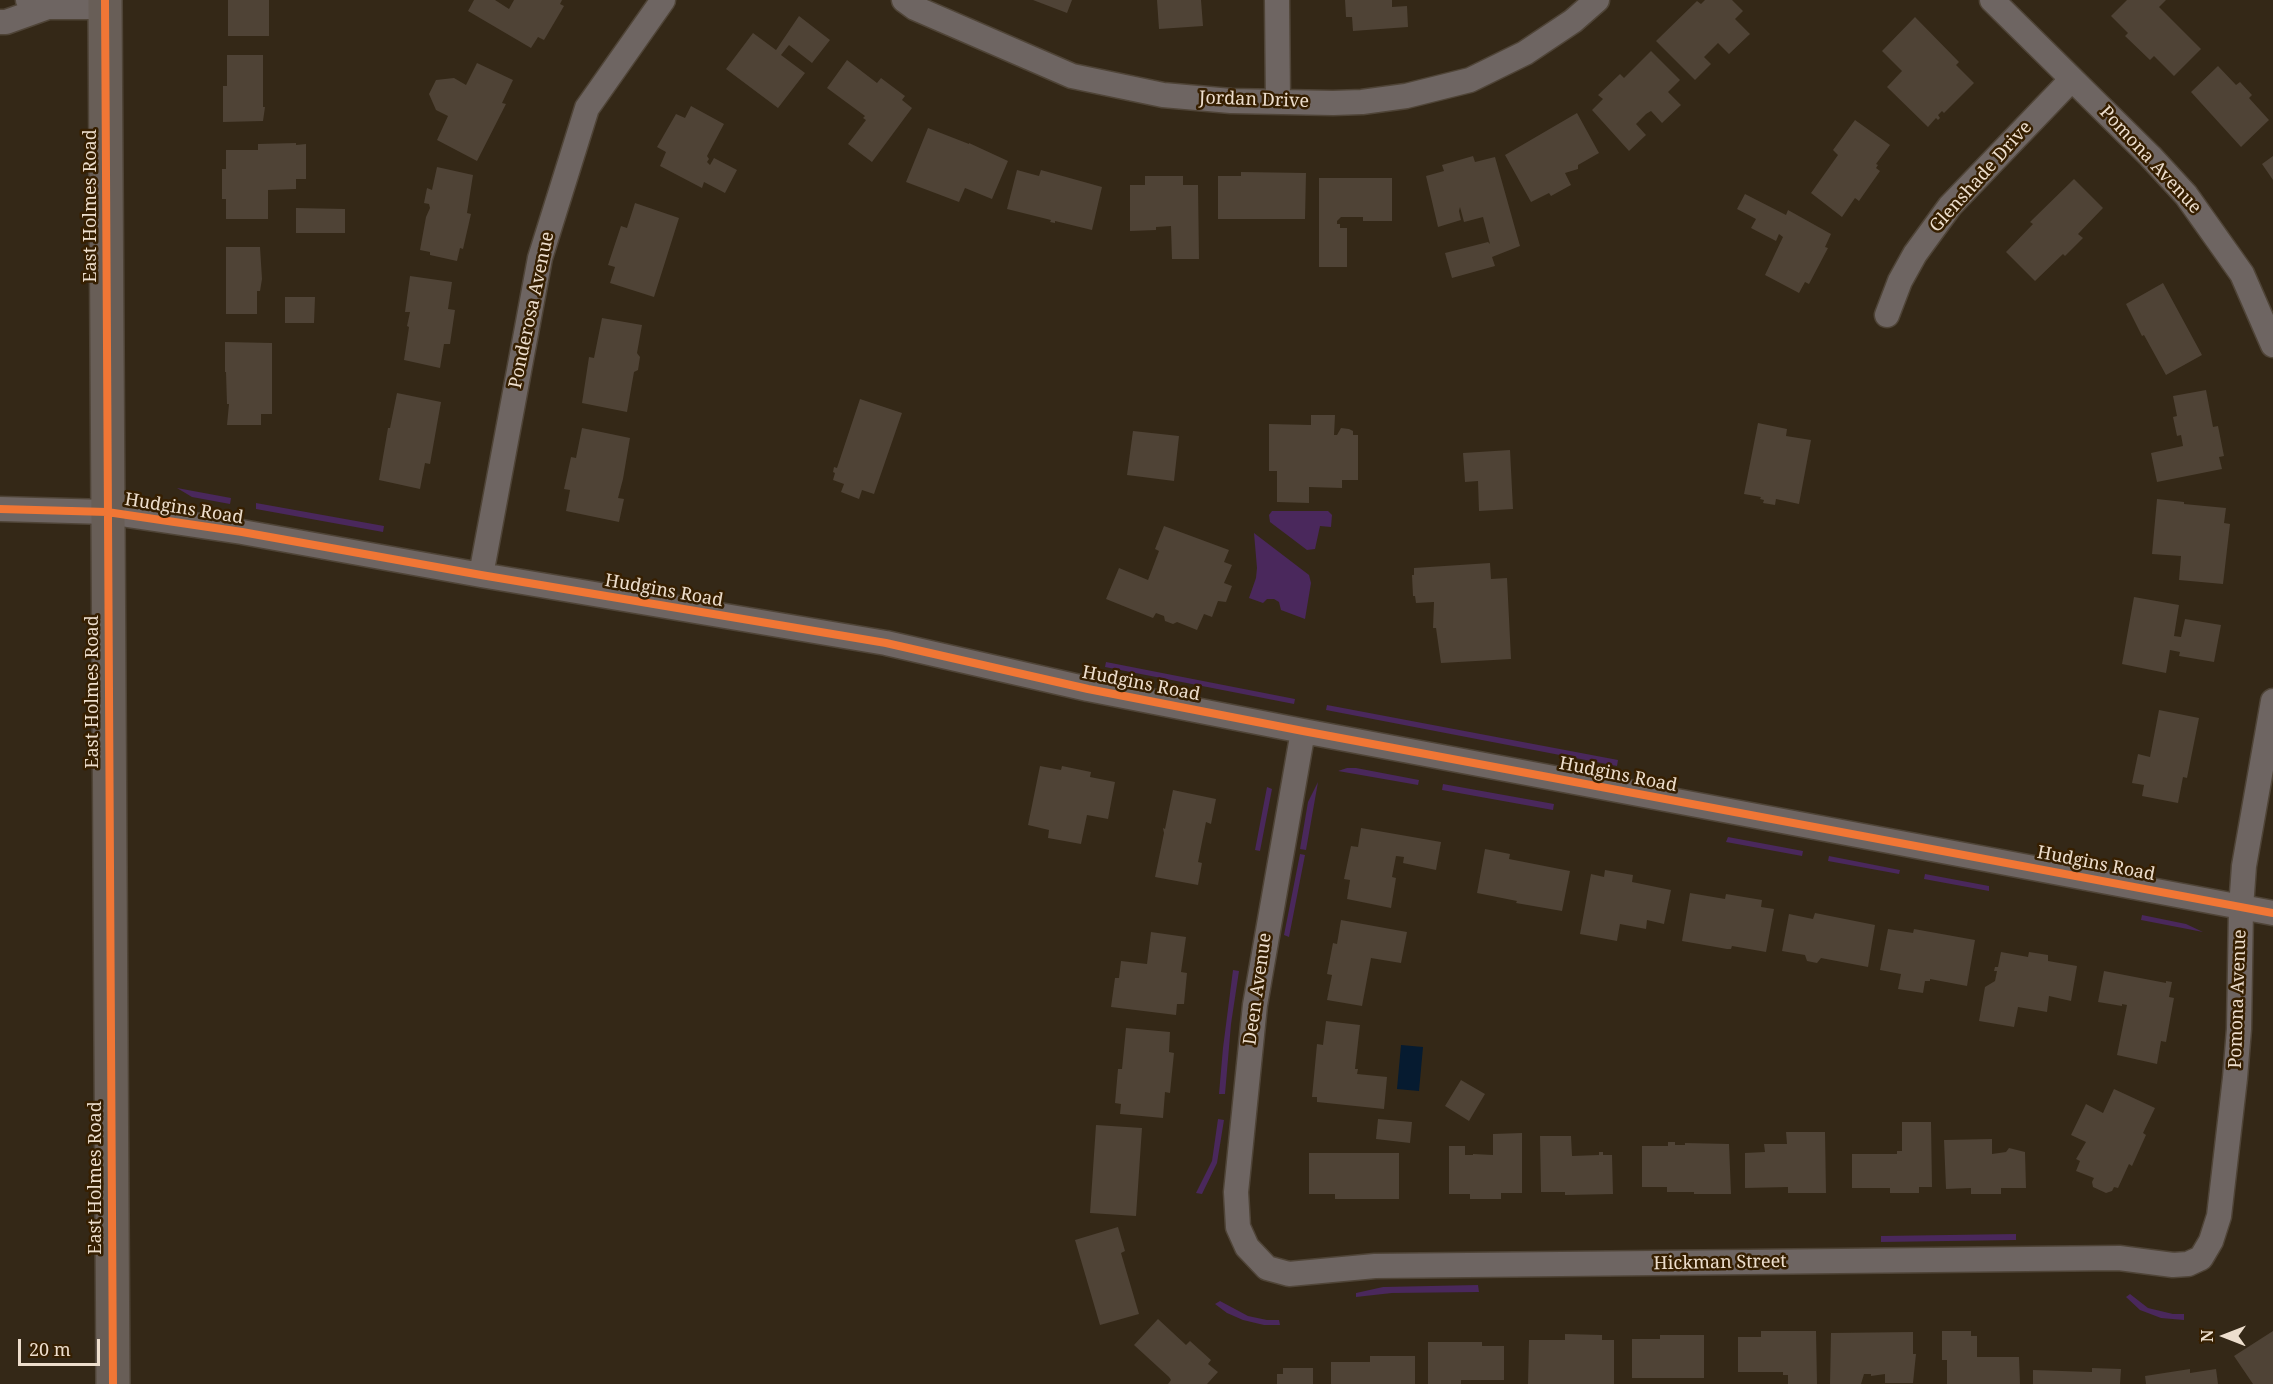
<!DOCTYPE html>
<style>
body{margin:0}
#map{position:relative;width:2273px;height:1384px;overflow:hidden;background:#342817;font-family:"Noto Serif",serif}
canvas{display:block}
.north{position:absolute;left:2195px;top:1306px;width:60px;height:60px;-webkit-text-stroke:4px #361f01;paint-order:stroke;rotate:270deg;font-size:16px;font-weight:700;line-height:24px;text-align:center;color:#eddecd}
.north::after{content:'';display:block;margin:auto;width:21px;height:27px;background:#eddecd;clip-path:polygon(50% 0,100% 100%,50% 72%,0 100%)}
.scale{position:absolute;left:18px;top:1339px;width:82px;height:27px;box-sizing:border-box;border:3px solid #eddecd;border-top:0;padding-left:8px;font-size:18px;line-height:21px;white-space:nowrap;color:#eddecd;-webkit-text-stroke:4px #361f01;paint-order:stroke}
</style>
<div id="map">
<canvas width="2273" height="1384"></canvas>
<div class="north">N</div>
<div class="scale">20 m</div>
</div>
<script>
const c = document.querySelector('canvas').getContext('2d');
c.lineJoin = 'round';
function paint(path, color) { c.fillStyle = color; c.fill(path, 'evenodd'); }
const toPath = rows => new Path2D(rows.map(r => 'M' + r).join(''));
function trace(path, color, width, dash) { c.strokeStyle = color; c.lineWidth = width; c.lineCap = dash ? 'butt' : 'round'; c.setLineDash(dash || []); c.stroke(path); }
function drawText(font, color, halo, rows, align = 'center') {
  c.font = font + ' "Noto Serif",serif'; c.lineWidth = 5; c.setLineDash([]); c.textBaseline = 'middle'; c.strokeStyle = halo; c.fillStyle = color; for (const [text, x, y, turn = 0] of rows) {
    c.save(); c.translate(x, y); c.rotate((+turn || 0) * Math.PI / 180); c.textAlign = isNaN(turn) ? turn : align; if (halo) c.strokeText(text, 0, 0); c.fillText(text, 0, 0); c.restore();
  }
}
const green = toPath([
 [177,488,231,498,230,504,192,497],
 [256,503,384,526,383,532,256,509],
 [1272,511,1328,511,1332,515,1331,527,1320,526,1315,549,1307,550,1270,522,1269,515],
 [1254,533,1309,575,1311,583,1305,619,1281,610,1279,602,1274,599,1267,599,1263,603,1249,598,1256,578,1257,568],
 [1106,662,1295,699,1294,704,1105,667],
 [1327,705,1618,760,1617,766,1326,710],
 [1347,768,1356,768,1419,780,1418,785,1338,771],
 [1318,782,1306,850,1300,849,1308,802],
 [1443,784,1554,804,1553,810,1442,790],
 [1267,787,1272,789,1260,851,1255,850],
 [1728,837,1803,851,1802,856,1726,842],
 [1300,854,1305,855,1289,937,1284,935],
 [1829,856,1900,870,1899,874,1828,861],
 [1925,874,1989,886,1989,891,1924,879],
 [2142,915,2186,924,2203,932,2141,920],
 [1233,970,1239,971,1231,1024,1225,1094,1219,1094,1223,1048],
 [1218,1119,1224,1120,1217,1163,1202,1194,1196,1193,1212,1161],
 [2016,1234,2016,1240,1881,1242,1881,1236],
 [1478,1285,1479,1292,1392,1293,1356,1297,1356,1293,1383,1287],
 [2130,1294,2148,1308,2173,1314,2184,1314,2184,1320,2161,1318,2140,1310,2126,1297],
 [1220,1301,1248,1316,1267,1320,1279,1320,1280,1325,1264,1325,1243,1320,1227,1313,1215,1304]
]);
const water = toPath([
 [1401,1045,1423,1047,1419,1091,1397,1089]
]);
const building = toPath([
 [228,0,269,0,269,36,228,36],
 [474,0,495,0,509,9,514,0,562,0,560,4,564,6,544,40,538,37,531,48,468,11],
 [1033,0,1072,0,1067,13],
 [1157,0,1201,0,1203,26,1159,29],
 [1345,0,1392,0,1392,7,1407,6,1408,27,1353,31,1352,17,1346,17],
 [1705,0,1732,0,1743,11,1735,19,1750,34,1729,54,1718,43,1704,57,1711,64,1695,80,1656,41,1697,1,1701,4],
 [2127,0,2166,0,2159,7,2201,49,2174,76,2154,56,2150,60,2125,36,2128,33,2111,16],
 [799,16,830,40,812,63,789,45,781,55,805,73,778,108,726,69,753,33,776,50],
 [1915,17,1959,62,1956,65,1974,83,1944,113,1942,111,1938,115,1940,118,1938,120,1936,118,1928,127,1887,87,1902,71,1882,51],
 [1651,51,1680,80,1668,92,1681,105,1662,123,1651,111,1646,114,1636,124,1646,135,1629,151,1592,110,1603,99,1598,95,1620,74,1624,78],
 [227,55,263,55,263,107,265,107,263,121,223,122,223,86,227,86],
 [847,60,877,83,881,78,905,96,902,100,912,108,872,162,848,144,866,120,863,118,865,116,827,88],
 [477,63,513,80,502,103,506,104,477,161,437,140,448,116,436,110,429,94,436,80,454,78,466,85],
 [2218,66,2236,85,2240,82,2252,95,2249,98,2269,120,2241,147,2191,92],
 [691,106,724,124,707,156,709,159,707,162,710,165,714,158,737,170,725,193,704,182,702,188,660,166,666,152,657,147,676,114,685,118],
 [1577,113,1599,153,1578,165,1578,169,1565,173,1571,185,1551,196,1549,193,1531,202,1505,155],
 [1855,120,1890,145,1876,164,1878,165,1876,168,1880,171,1859,201,1855,198,1842,217,1811,193,1838,155,1833,150],
 [928,128,969,144,969,143,1008,161,992,199,965,188,959,202,906,182],
 [296,143,296,145,306,144,306,179,296,179,296,189,268,190,268,219,226,219,226,199,222,199,222,169,226,169,226,150,258,150,258,144],
 [1473,156,1475,162,1495,157,1520,246,1492,257,1495,266,1452,278,1445,253,1488,242,1490,244,1483,217,1464,222,1460,207,1459,211,1461,220,1438,227,1426,176,1444,171,1442,165],
 [2273,156,2273,180,2262,164],
 [437,167,473,175,467,213,471,214,463,249,460,248,457,261,430,255,430,252,420,250,426,217,430,208,429,204,424,203,427,188,432,190],
 [1017,170,1039,176,1041,170,1102,187,1092,230,1055,221,1055,223,1050,222,1051,220,1007,209],
 [1241,172,1306,173,1305,219,1218,219,1218,176,1241,176],
 [1145,176,1183,176,1183,185,1198,185,1199,259,1172,259,1171,226,1156,227,1156,230,1130,231,1130,185,1145,185],
 [1319,178,1392,178,1392,221,1363,221,1363,217,1341,217,1337,221,1337,224,1340,224,1340,228,1347,228,1347,267,1319,267],
 [2074,179,2103,208,2078,234,2083,238,2065,256,2063,254,2035,281,2006,252,2033,224,2030,222],
 [1745,194,1786,215,1788,210,1831,234,1825,247,1828,248,1809,284,1805,282,1799,293,1765,275,1783,237,1779,234,1776,241,1751,228,1756,219,1737,209],
 [635,203,679,218,654,297,610,283,615,267,608,265,621,226,627,228],
 [296,208,345,209,345,233,296,233],
 [226,247,260,247,262,279,260,291,257,291,257,314,226,314],
 [410,276,452,282,448,309,455,310,450,344,444,344,440,368,404,360,409,327,407,326,410,312,405,312],
 [2163,283,2202,355,2166,375,2144,335,2142,336,2126,304],
 [285,297,315,297,314,323,285,323],
 [602,318,642,325,637,353,640,357,638,370,634,372,627,412,582,403,589,357,594,358],
 [225,342,272,343,272,414,261,414,261,425,227,425,229,404,227,404,226,372,225,372],
 [2206,390,2213,427,2218,426,2224,456,2219,457,2222,469,2157,482,2151,453,2183,446,2181,435,2177,436,2173,417,2177,416,2173,396],
 [397,393,441,402,430,464,425,463,420,489,379,480,388,428,390,428],
 [860,399,902,413,874,494,862,490,859,499,841,492,844,484,833,480,835,473,833,472,834,467,837,468],
 [1311,415,1335,415,1334,435,1337,435,1341,428,1349,429,1353,431,1353,435,1358,435,1358,480,1342,480,1342,488,1309,487,1309,503,1277,502,1277,471,1269,471,1269,424,1311,425],
 [1758,423,1787,429,1786,436,1811,440,1799,504,1776,499,1775,505,1763,503,1764,500,1760,499,1761,497,1744,494],
 [582,428,630,438,623,479,618,498,624,499,619,522,566,511,570,490,564,489,571,457,576,458],
 [1133,431,1179,436,1174,481,1127,475],
 [1510,450,1513,509,1479,511,1478,481,1465,482,1463,453],
 [2157,499,2184,502,2184,504,2226,508,2224,523,2230,524,2223,584,2179,580,2181,556,2152,554],
 [1164,526,1229,550,1224,562,1232,565,1224,583,1232,586,1226,602,1218,601,1212,617,1204,614,1197,630,1177,622,1173,624,1165,621,1164,616,1156,613,1153,618,1106,599,1119,568,1148,580,1159,551,1155,549],
 [1490,563,1491,579,1507,578,1511,659,1441,663,1436,628,1433,628,1434,602,1416,603,1415,596,1413,596,1412,575,1414,575,1414,568],
 [2134,597,2179,605,2174,636,2181,637,2185,619,2221,625,2214,662,2179,656,2180,652,2170,650,2166,673,2122,664],
 [2159,710,2199,718,2187,778,2183,777,2178,803,2142,796,2144,785,2132,783,2138,754,2150,757],
 [1040,766,1061,770,1062,766,1091,772,1090,777,1115,782,1108,819,1087,815,1081,844,1048,838,1049,830,1028,825],
 [1173,790,1216,799,1211,824,1206,822,1198,862,1202,863,1198,885,1155,877,1164,833,1163,828,1165,829],
 [1361,828,1441,842,1436,870,1403,863,1404,857,1396,856,1392,877,1396,878,1391,908,1347,899,1350,880,1344,879,1351,846,1358,847],
 [1485,849,1510,854,1509,859,1570,871,1562,911,1516,903,1517,901,1477,893],
 [1605,870,1633,875,1632,882,1671,890,1664,924,1647,920,1646,929,1620,924,1617,941,1580,934,1591,874,1604,877],
 [1690,893,1725,899,1726,894,1762,900,1761,907,1774,909,1766,952,1732,946,1731,949,1727,949,1682,941],
 [1815,913,1875,925,1868,967,1821,958,1817,963,1807,961,1805,955,1782,951,1789,914,1813,919],
 [1341,920,1407,932,1401,963,1371,958,1362,1006,1327,1000,1332,975,1327,974,1333,943,1337,944],
 [1888,929,1913,933,1914,929,1975,940,1967,986,1930,979,1930,981,1925,981,1923,993,1898,989,1901,974,1880,970],
 [1151,932,1186,937,1181,972,1187,973,1184,1004,1177,1004,1176,1015,1111,1007,1115,978,1119,978,1121,961,1147,964],
 [2001,952,2028,957,2029,952,2048,955,2048,961,2077,966,2071,1001,2049,996,2047,1012,2018,1007,2014,1027,1979,1021,1985,987,1995,981,1997,971,1994,971,1995,967,1998,967],
 [2104,971,2166,983,2166,981,2172,982,2169,997,2174,998,2166,1042,2161,1041,2157,1064,2117,1055,2127,1005,2122,1004,2122,1006,2098,1002],
 [1326,1021,1360,1025,1355,1069,1358,1069,1357,1074,1387,1077,1384,1109,1317,1102,1317,1097,1312,1097,1317,1044,1323,1045],
 [1126,1028,1170,1032,1169,1052,1174,1053,1170,1093,1165,1092,1163,1118,1120,1114,1121,1104,1115,1103,1118,1069,1122,1069],
 [1461,1080,1485,1094,1469,1121,1445,1106],
 [2114,1089,2155,1108,2143,1133,2146,1135,2132,1166,2129,1164,2118,1188,2114,1187,2112,1191,2106,1193,2093,1187,2092,1182,2094,1178,2076,1171,2080,1161,2076,1159,2086,1142,2071,1135,2086,1104,2103,1113],
 [1378,1119,1412,1122,1410,1143,1376,1139],
 [1902,1122,1931,1122,1932,1187,1919,1187,1919,1193,1890,1193,1890,1188,1852,1188,1852,1154,1897,1154,1897,1151,1902,1151],
 [1096,1125,1142,1128,1136,1216,1090,1213],
 [1786,1132,1825,1132,1826,1193,1788,1193,1788,1187,1745,1188,1745,1153,1765,1152,1764,1144,1787,1144],
 [1522,1133,1522,1193,1501,1193,1501,1199,1470,1199,1470,1194,1449,1194,1449,1146,1465,1146,1465,1155,1473,1155,1473,1154,1493,1155,1493,1134],
 [1540,1136,1571,1136,1572,1156,1599,1155,1599,1152,1603,1152,1603,1155,1612,1155,1613,1194,1565,1195,1565,1192,1541,1192],
 [1992,1139,1992,1154,2006,1152,2009,1148,2025,1152,2026,1188,2001,1188,2001,1194,1971,1194,1971,1188,1946,1189,1944,1140],
 [1668,1142,1675,1142,1675,1145,1685,1145,1685,1143,1729,1144,1731,1194,1694,1194,1694,1192,1667,1192,1667,1187,1642,1187,1642,1146,1668,1146],
 [1309,1153,1399,1153,1399,1199,1335,1199,1335,1194,1309,1194],
 [1118,1227,1125,1251,1121,1253,1139,1314,1100,1325,1075,1240],
 [1158,1319,1186,1345,1190,1341,1211,1360,1208,1364,1218,1372,1207,1384,1168,1384,1171,1380,1169,1377,1134,1345],
 [1761,1331,1816,1331,1817,1384,1788,1384,1788,1375,1783,1375,1783,1372,1738,1372,1738,1337,1761,1337],
 [1942,1331,1971,1331,1971,1336,1977,1336,1977,1357,2019,1357,2020,1384,1947,1384,1947,1360,1942,1360],
 [2273,1331,2273,1384,2253,1384,2234,1356],
 [1913,1332,1913,1354,1916,1354,1913,1383,1885,1383,1885,1374,1871,1376,1871,1374,1864,1374,1861,1384,1830,1384,1831,1333],
 [1565,1334,1602,1335,1602,1340,1614,1340,1614,1384,1528,1384,1529,1340,1565,1340],
 [1660,1335,1704,1335,1704,1378,1632,1378,1632,1339,1660,1339],
 [1428,1342,1482,1342,1482,1346,1504,1346,1504,1380,1461,1380,1461,1384,1428,1384],
 [1370,1356,1415,1356,1415,1384,1331,1384,1331,1362,1370,1362],
 [1283,1368,1313,1368,1313,1384,1277,1384,1277,1374,1283,1374],
 [2092,1368,2121,1369,2120,1384,2033,1384,2033,1370,2092,1372],
 [2190,1369,2190,1373,2216,1369,2218,1384,2146,1384,2145,1376]
]);
const minor = toPath([
 [28,0,48,7,105,7],
 [904,0,915,8,1072,76,1163,95,1231,101,1333,103,1362,102,1406,96,1470,80,1525,53,1573,21,1597,0],
 [1277,0,1278,101],
 [1992,0,2150,156,2186,195,2242,274,2273,345],
 [0,22,6,22,48,7],
 [1887,315,1900,281,1915,254,1950,206,2072,79],
 [0,509,107,512,242,532,481,575,886,643,1088,689,1303,731,2273,913],
 [481,575,540,258,587,108,663,0],
 [1303,731,1255,1005,1236,1192,1238,1227,1247,1247,1267,1268,1289,1274,1375,1266,2119,1258,2173,1265,2188,1264,2201,1258,2211,1241,2219,1216,2235,1078,2239,1029,2241,908,2244,866,2273,701]
]);
const secondary = toPath([
 [105,0,113,1384]
]);
const cycleway = toPath([
 [105,0,113,1384],
 [0,509,107,512,242,532,481,575,886,643,1088,689,1303,731,2273,913]
]);
const streetNames = [
 ["Jordan Drive",1254,100,2],
 ["Pomona Avenue",2150,160,47],
 ["Glenshade Drive",1981,177,-48],
 ["East Holmes Road",91,206,-90],
 ["Ponderosa Avenue",532,310,-78],
 ["Hudgins Road",184,509,9],
 ["Hudgins Road",664,591,10],
 ["Hudgins Road",1141,684,11],
 ["East Holmes Road",93,692,-90],
 ["Hudgins Road",1618,775,11],
 ["Hudgins Road",2096,864,11],
 ["Deen Avenue",1258,989,-82],
 ["Pomona Avenue",2238,999,-88],
 ["East Holmes Road",96,1178,-90],
 ["Hickman Street",1720,1263,-1]
];
paint(green, '#4a285c');
paint(water, '#061b30');
paint(building, '#4f4336');
trace(minor, '#4f4437', 27);
trace(secondary, '#4f4437', 36);
trace(minor, '#6e6562', 24);
trace(secondary, '#685e57', 33);
trace(cycleway, '#f07635', 8);
drawText('18px', '#eddecd', '#361f01', streetNames);
</script>
